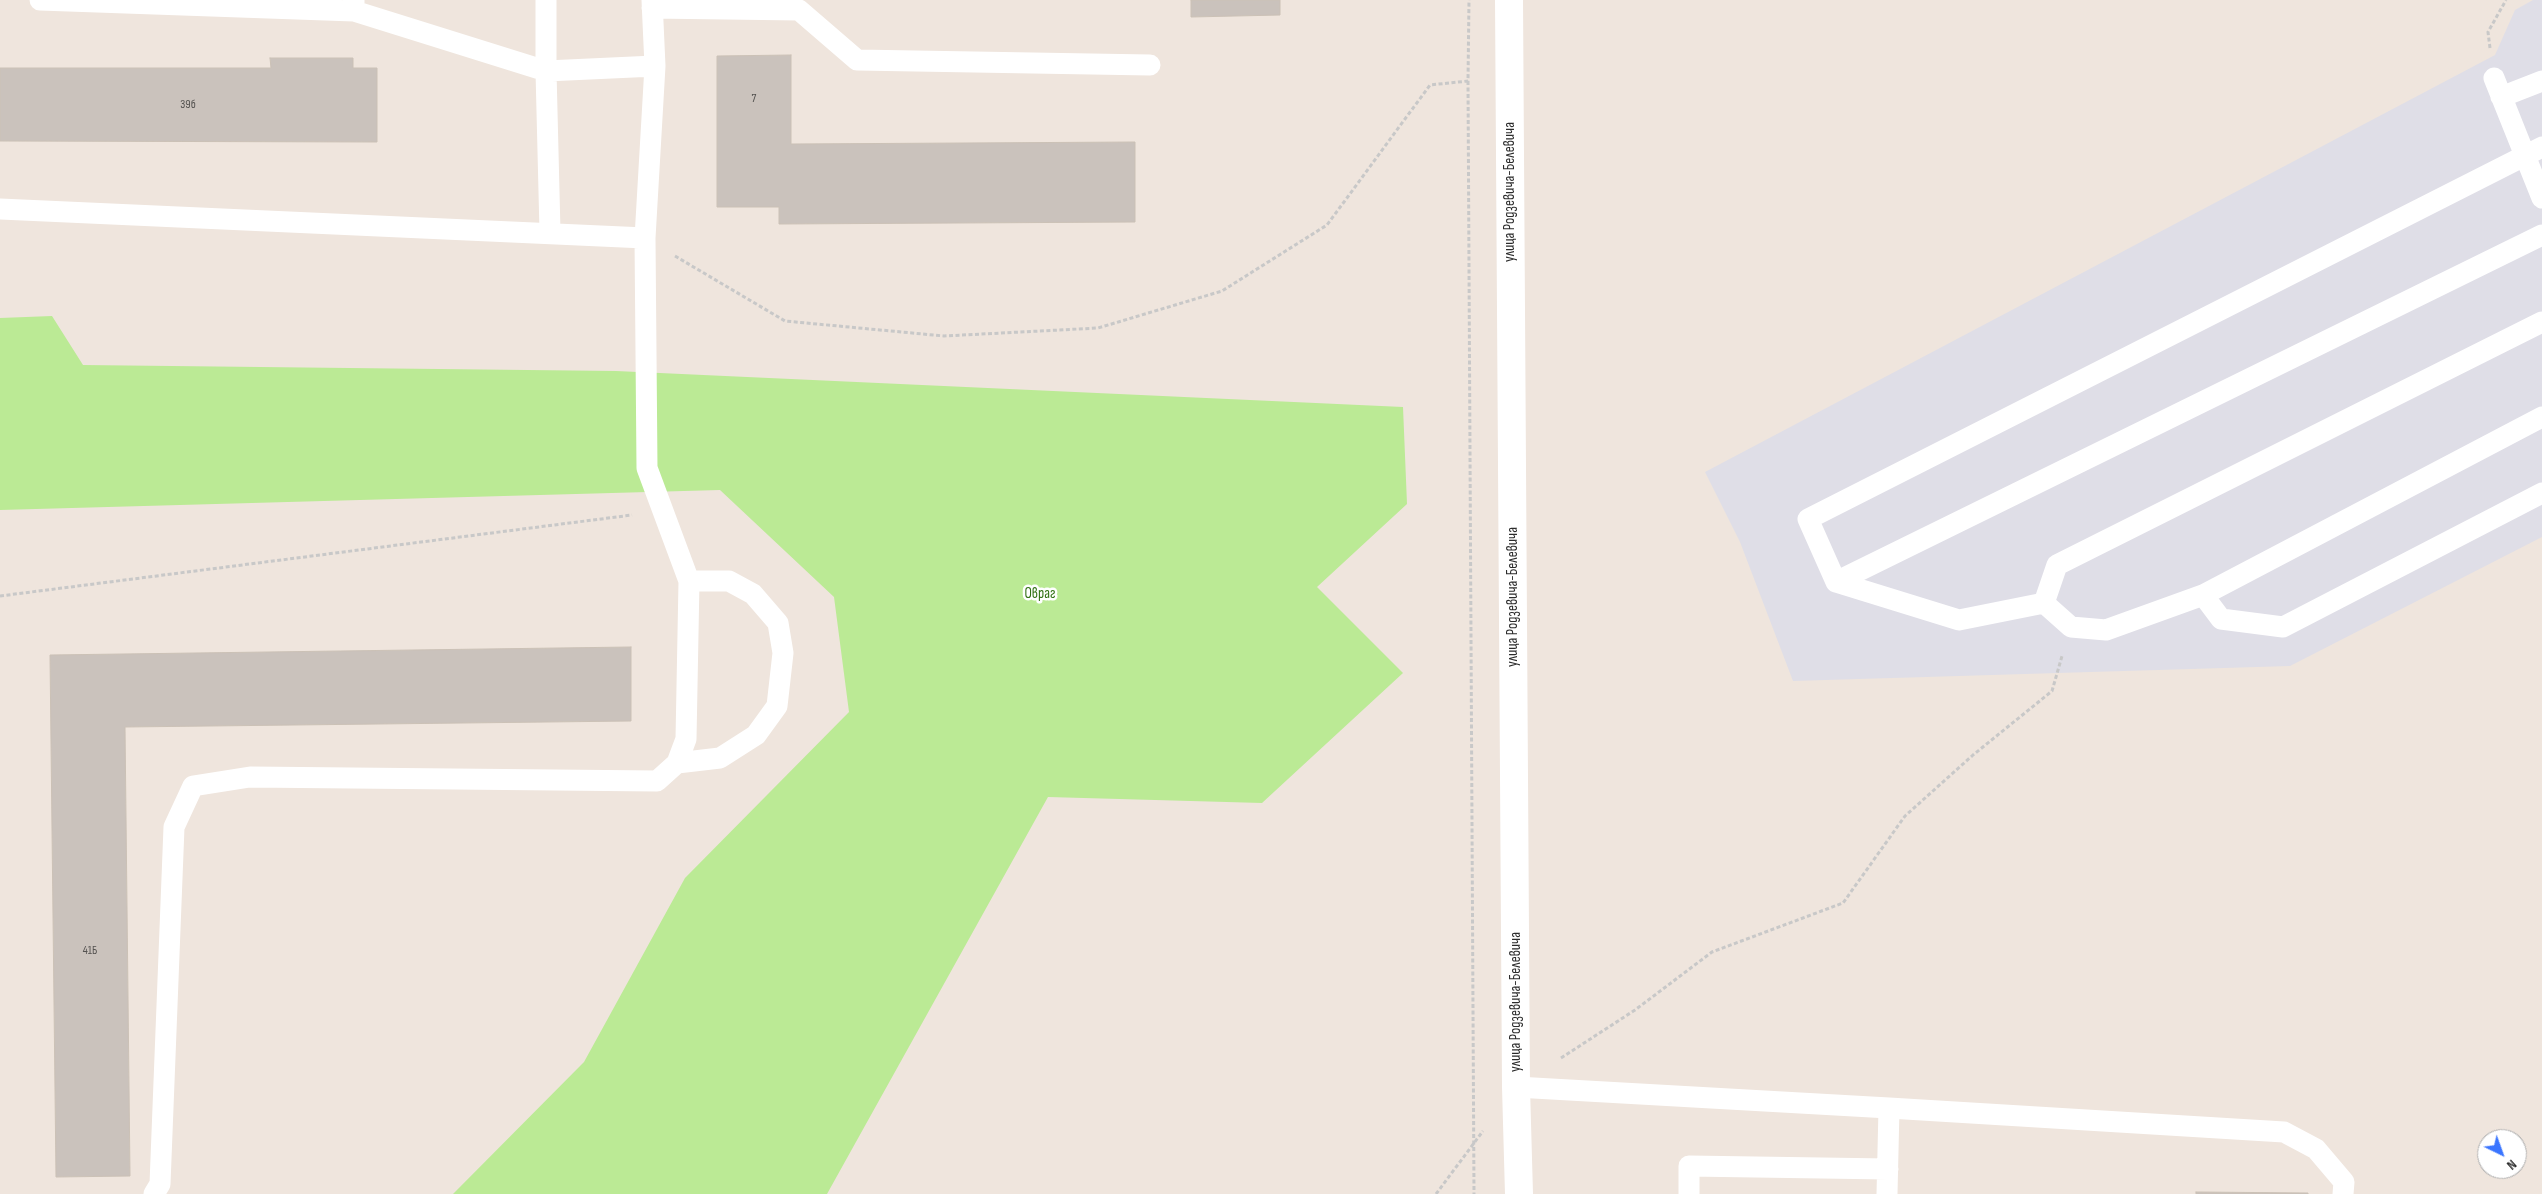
<!DOCTYPE html>
<meta charset="utf-8">
<style>
body{margin:0}
#map{position:relative;width:2542px;height:1194px;overflow:hidden;background:#efe5dd;font-family:"Sofia Sans Condensed",sans-serif}
canvas{display:block}
.north{position:absolute;left:2477px;top:1129px;width:50px;height:50px;box-sizing:border-box;background:#fff;border:1px solid #ababab;border-radius:50%;rotate:138deg;font-size:14px;font-weight:700;line-height:20px;text-align:center;color:#2c2c2c}
.north::after{content:'';display:block;margin:auto;width:18px;height:22px;background:#3a75ff;clip-path:polygon(50% 0,100% 100%,50% 72%,0 100%)}
</style>
<div id="map">
<canvas width="2542" height="1194"></canvas>
<div class="north">N</div>
</div>
<script>
const c = document.querySelector('canvas').getContext('2d');
c.lineJoin = 'round';
function paint(path, color) { c.fillStyle = color; c.fill(path, 'evenodd'); }
const toPath = rows => new Path2D(rows.map(r => 'M' + r).join(''));
function trace(path, color, width, dash) { c.strokeStyle = color; c.lineWidth = width; c.lineCap = dash ? 'butt' : 'round'; c.setLineDash(dash || []); c.stroke(path); }
function drawText(font, color, halo, rows, align = 'center') {
  c.font = font + ' "Sofia Sans Condensed",sans-serif'; c.lineWidth = 5; c.setLineDash([]); c.textBaseline = 'middle'; c.strokeStyle = halo; c.fillStyle = color; for (const [text, x, y, turn = 0] of rows) {
    c.save(); c.translate(x, y); c.rotate((+turn || 0) * Math.PI / 180); c.textAlign = isNaN(turn) ? turn : align; if (halo) c.strokeText(text, 0, 0); c.fillText(text, 0, 0); c.restore();
  }
}
const industrial = toPath([
 [2533,0,2542,0,2542,537,2290,666,1793,681,1740,542,1705,472,2495,55,2515,10]
]);
const green = toPath([
 [52,316,83,365,616,371,1403,407,1407,504,1317,587,1403,673,1262,803,1048,797,827,1194,453,1194,584,1062,685,878,849,712,834,597,720,490,0,510,0,318]
]);
const building = toPath([
 [1191,0,1280,0,1280,15,1191,17,1191,0],
 [791,55,791,144,1135,142,1135,222,779,224,779,207,717,207,717,56,791,55],
 [270,58,353,58,353,68,377,68,377,142,0,141,0,68,271,68,270,58],
 [631,647,631,721,125,727,130,1176,56,1177,50,655,631,647],
 [2196,1192,2308,1193,2308,1194,2196,1194,2196,1192]
]);
const path = toPath([
 [2490,48,2488,32,2506,0],
 [1468,81,1474,1194],
 [675,256,785,321,944,336,1098,328,1222,291,1327,225,1430,85,1468,81,1469,0],
 [0,596,632,515],
 [1561,1058,1635,1010,1712,952,1843,903,1905,816,1973,755,2052,691,2062,656],
 [1436,1194,1483,1131]
]);
const service = toPath([
 [40,0,354,11],
 [354,0,354,11,546,71,550,232],
 [546,0,546,71,655,66],
 [652,8,799,10,857,60,1150,65],
 [2494,78,2542,198],
 [2501,97,2542,81],
 [2542,147,1808,519,1836,582,1959,620,2044,603,2071,627,2106,630,2203,595,2542,417],
 [0,209,645,238],
 [1836,582,2542,235],
 [2203,595,2221,619,2283,627,2542,493],
 [2044,603,2057,565,2542,322],
 [677,763,720,758,756,735,777,706,783,653,778,623,753,594,729,581,689,581],
 [1516,1087,1889,1108,1887,1194],
 [1889,1108,2284,1132,2316,1149,2344,1182,2343,1194],
 [154,1194,160,1184,174,827,193,786,250,777,657,781,677,763,686,739,689,581,647,468,645,238,655,66,652,0],
 [1689,1194,1689,1166,1888,1169]
]);
const minor = toPath([
 [1509,0,1516,1087,1519,1194]
]);
const numberNames = [
 ["7",754,99],
 ["39б",188,105],
 ["41Б",90,951]
];
const streetNames = [
 ["улица Родзевича-Белевича",1510,192,-90],
 ["улица Родзевича-Белевича",1513,597,-90],
 ["улица Родзевича-Белевича",1516,1002,-90]
];
const parkNames = [
 ["Овраг",1040,594]
];
paint(industrial, '#dfdee7');
paint(green, '#bbea95');
paint(building, '#cac2bc');
trace(building, '#cbc1b6', 1);
trace(path, '#c8c8c8', 3, [4, 2.5]);
trace(service, '#fff', 21);
trace(minor, '#fff', 28);
drawText('12px', '#545250', null, numberNames);
drawText('15px', '#2c2c2c', '#fff', streetNames);
drawText('15px', '#317114', '#fff', parkNames);
</script>
